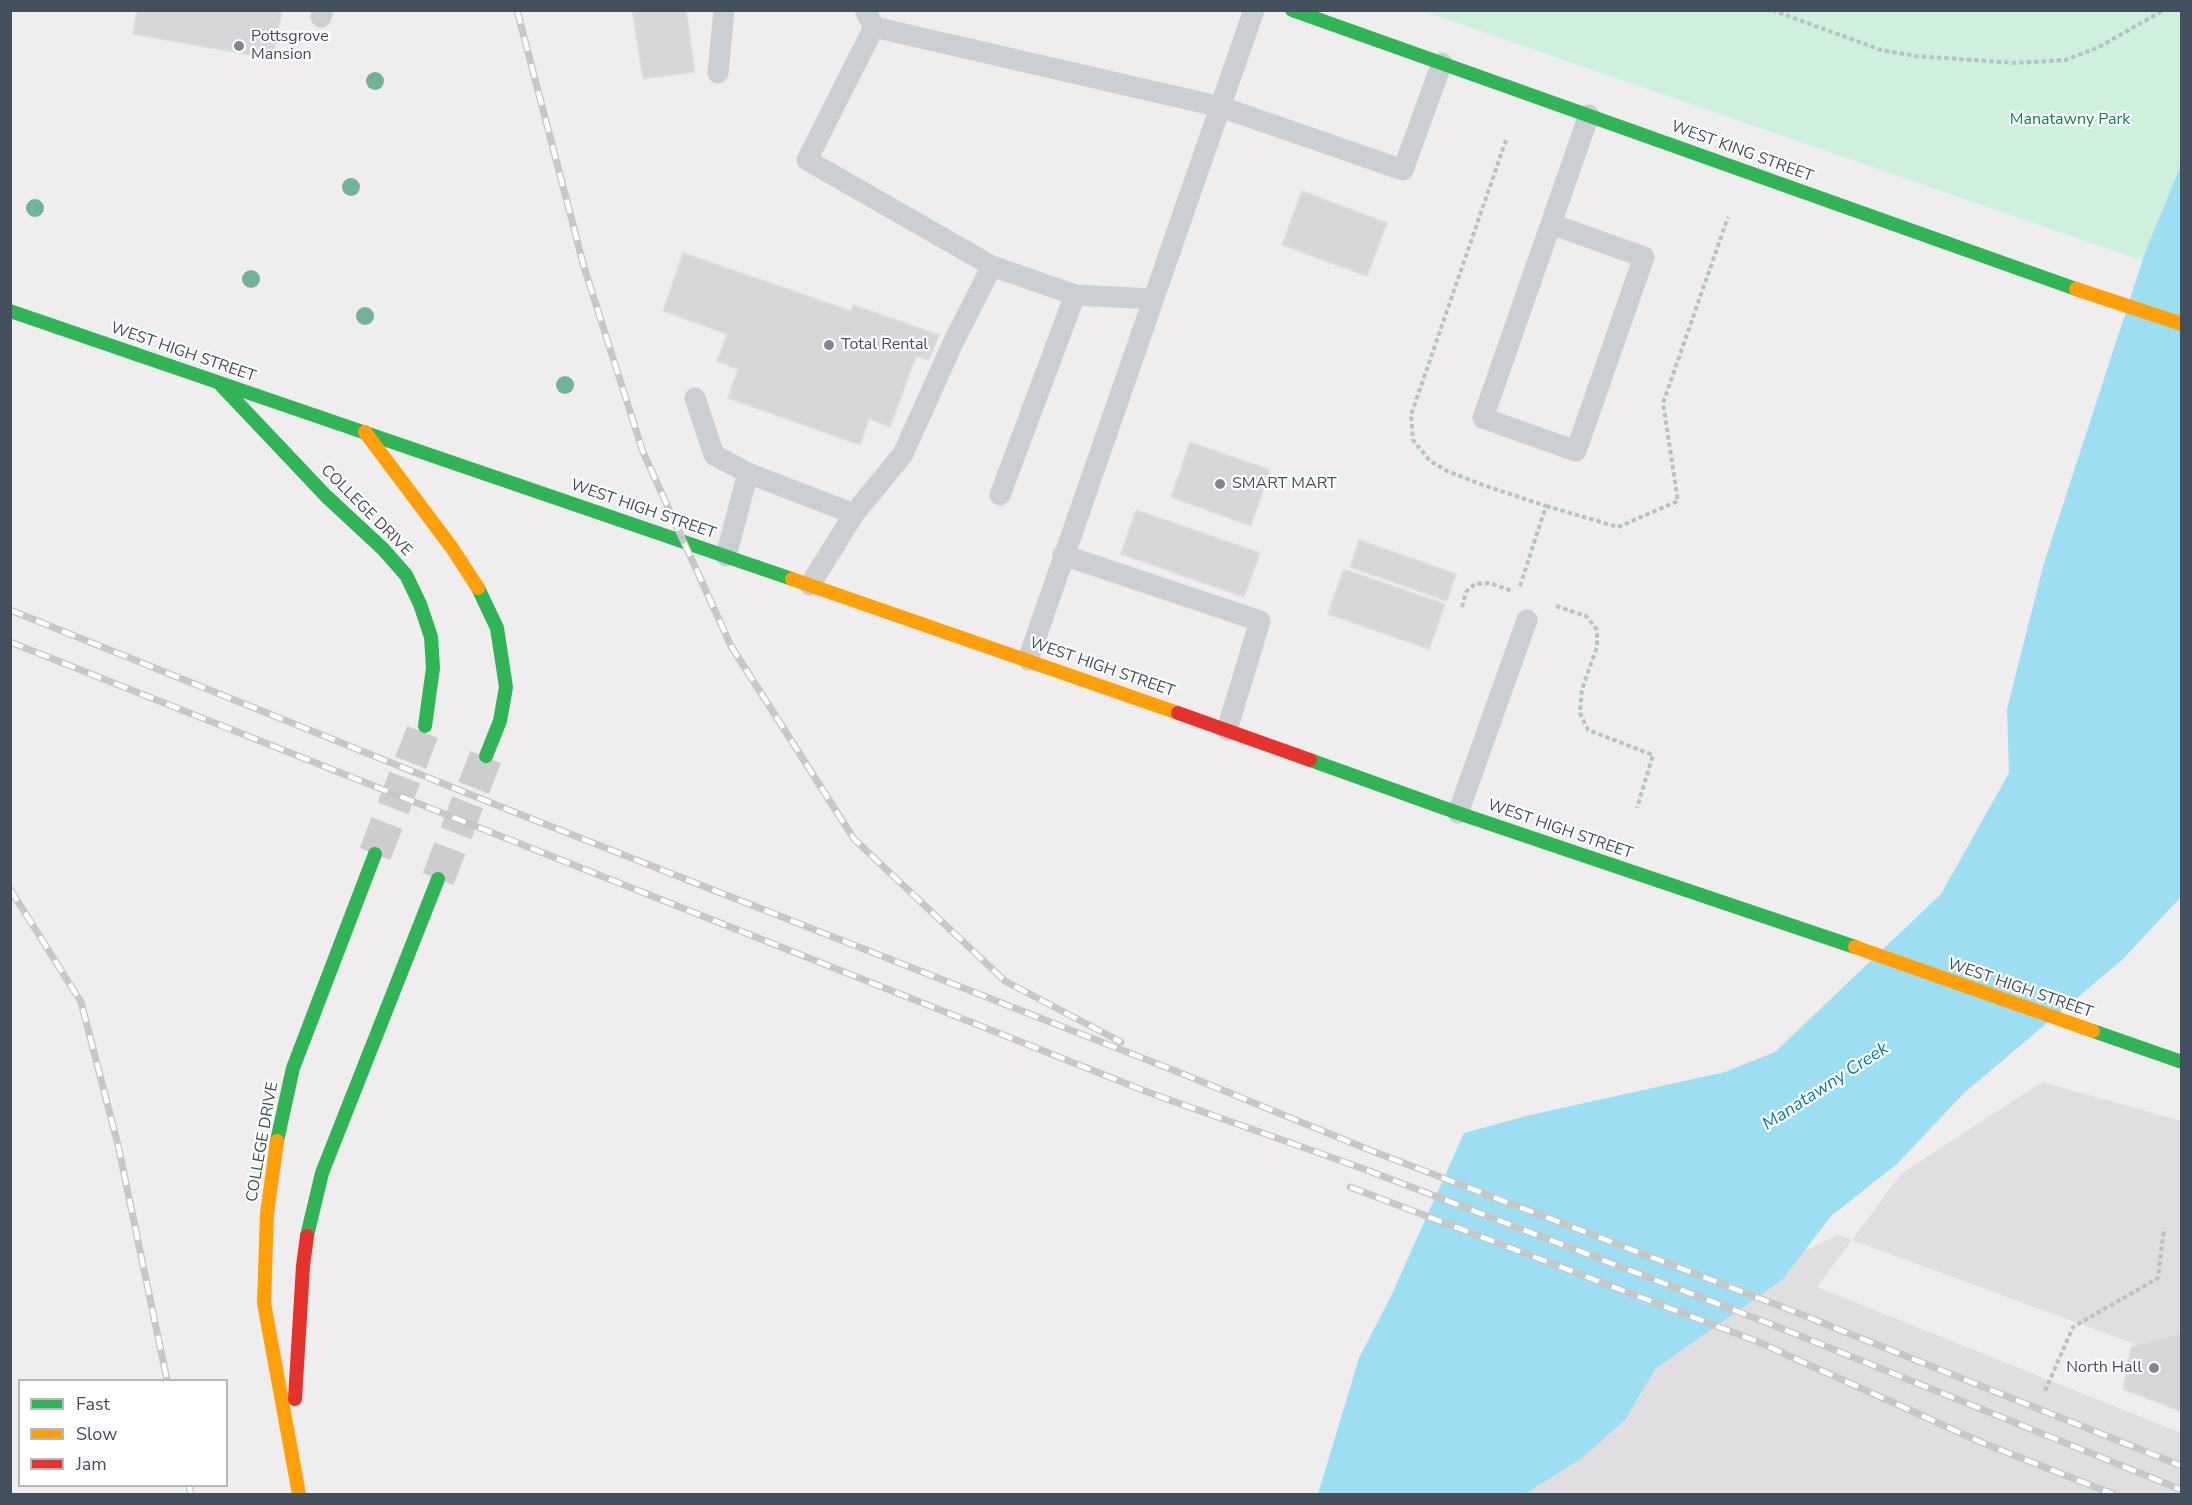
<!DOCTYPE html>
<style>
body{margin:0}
#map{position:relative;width:2192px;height:1505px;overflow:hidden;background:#efeded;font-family:"Nunito Sans",sans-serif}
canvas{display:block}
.frame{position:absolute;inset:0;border:12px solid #434f5c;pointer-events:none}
.legend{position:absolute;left:18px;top:1379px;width:210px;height:108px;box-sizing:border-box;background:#fff;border:2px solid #b4b9be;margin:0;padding:8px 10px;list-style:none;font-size:18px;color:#434f5c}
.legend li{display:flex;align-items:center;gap:12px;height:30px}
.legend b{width:30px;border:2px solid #b4b9be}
</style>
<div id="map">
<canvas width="2192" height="1505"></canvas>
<div class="frame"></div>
<ul class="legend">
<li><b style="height:8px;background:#30b455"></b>Fast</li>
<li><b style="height:8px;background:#ff9f0a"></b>Slow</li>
<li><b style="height:8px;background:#e5322d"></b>Jam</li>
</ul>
</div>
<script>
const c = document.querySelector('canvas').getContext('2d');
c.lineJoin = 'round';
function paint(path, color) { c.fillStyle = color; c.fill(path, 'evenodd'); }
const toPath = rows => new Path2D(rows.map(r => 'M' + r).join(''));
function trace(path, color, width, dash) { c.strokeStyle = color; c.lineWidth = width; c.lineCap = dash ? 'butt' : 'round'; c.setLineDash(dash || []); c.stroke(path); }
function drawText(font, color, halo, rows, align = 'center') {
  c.font = font + ' "Nunito Sans",sans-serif'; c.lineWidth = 4.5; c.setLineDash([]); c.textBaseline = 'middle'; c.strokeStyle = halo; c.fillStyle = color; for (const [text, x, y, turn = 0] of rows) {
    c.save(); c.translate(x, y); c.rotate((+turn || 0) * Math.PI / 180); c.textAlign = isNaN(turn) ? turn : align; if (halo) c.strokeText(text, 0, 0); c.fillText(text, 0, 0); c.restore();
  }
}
const education = toPath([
 [2042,1082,2181,1121,2181,1361,1852,1240,1817,1287,2181,1433,2181,1494,1499,1494,1761,1271,1838,1235,1852,1240,1901,1174]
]);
const green = toPath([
 [1423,11,2181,11,2181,274]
]);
const water = toPath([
 [2181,165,2181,897,2122,960,1964,1093,1897,1164,1831,1216,1782,1280,1655,1369,1625,1420,1582,1458,1525,1494,1318,1494,1359,1358,1392,1294,1464,1133,1530,1115,1725,1072,1775,1052,1941,894,2009,773,2007,709,2044,563,2146,250]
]);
const building = toPath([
 [137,10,282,10,273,59,133,34,137,10],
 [632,10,686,10,695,72,643,79,632,10],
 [1302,191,1387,223,1367,276,1282,245,1302,191],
 [683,253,851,311,853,305,939,335,929,360,916,356,890,427,869,419,860,445,728,398,738,369,717,361,727,334,663,311,683,253],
 [1190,442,1270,470,1251,526,1171,497,1190,442],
 [1136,510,1260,553,1244,597,1121,554,1136,510],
 [1359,540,1456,574,1447,601,1350,567,1359,540],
 [1344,569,1445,604,1429,649,1328,614,1344,569],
 [2182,1332,2182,1412,2123,1389,2131,1347,2182,1332]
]);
const secondaryTunnel = toPath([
 [375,854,425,726],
 [438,879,486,756]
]);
const path = toPath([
 [1772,10,1881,50,1915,56,2016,63,2065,60,2097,48,2164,10],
 [1506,140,1411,415,1413,440,1430,461,1447,471,1480,484,1546,506,1519,589],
 [1546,506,1618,527,1678,501,1663,403,1728,217],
 [1556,606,1586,616,1597,630,1597,647,1582,689,1580,713,1588,730,1653,755,1637,808],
 [1462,607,1466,592,1475,584,1490,583,1512,591],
 [2045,1391,2073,1327,2158,1278,2164,1228]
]);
const lane = toPath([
 [865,10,874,27],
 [321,17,323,10],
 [718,73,724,10],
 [1551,224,1644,257,1576,451,1483,418,1589,115],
 [992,266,1075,295,1153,299],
 [695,398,714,455,748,473,854,514],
 [1000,495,1075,295],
 [1063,555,1260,621,1227,730],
 [726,556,748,473],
 [810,585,854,514,903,454,952,345,992,266,807,160,874,27,1221,107,1403,170,1442,63],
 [1028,660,1254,10],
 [1458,813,1527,620]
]);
const fast = toPath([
 [1292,10,2076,289],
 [10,311,792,579],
 [219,383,326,496,383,549,406,575,420,604,431,637,433,668,425,726],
 [478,588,497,628,506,687,500,721,486,756],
 [1310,760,1458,813,1855,947],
 [2093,1031,2182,1062],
 [277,1141,293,1068,375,854],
 [307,1236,322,1173,438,879]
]);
const slow = toPath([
 [2076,289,2182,324],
 [365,432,452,548,478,588],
 [792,579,1178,713],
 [1855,947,2093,1031],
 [277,1141,267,1214,264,1303,299,1494]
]);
const jam = toPath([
 [1178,713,1310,760],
 [295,1399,303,1266,307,1236]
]);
const rail = toPath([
 [517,10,584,267,643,452,731,646,854,839,1005,981,1121,1042],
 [10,610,514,812,1178,1072,1372,1151,1780,1306,2182,1466],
 [10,642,1150,1093,1364,1169,1768,1323,2182,1490],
 [10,889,81,1002,118,1145,167,1380],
 [1350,1187,1756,1341,1983,1443,2113,1494],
 [189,1486,191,1494]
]);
const trees = [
 [375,81],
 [351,187],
 [35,208],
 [251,279],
 [365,316],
 [565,385]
];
const markers = [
 [239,46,6,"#7f868f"],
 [829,345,6,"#7f868f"],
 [1220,484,6,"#7f868f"],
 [2154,1368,6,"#7f868f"]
];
const poiNames = [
 ["Pottsgrove",251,37],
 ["Mansion",251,55],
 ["Total Rental",841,345],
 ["SMART MART",1232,484],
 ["North Hall",2142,1368,"right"]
];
const parkNames = [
 ["Manatawny Park",2070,120]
];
const streetNames = [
 ["WEST KING STREET",1742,152,20],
 ["WEST HIGH STREET",183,353,19],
 ["WEST HIGH STREET",643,510,19],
 ["COLLEGE DRIVE",366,511,45],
 ["WEST HIGH STREET",1102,668,19],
 ["WEST HIGH STREET",1560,830,19],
 ["WEST HIGH STREET",2020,989,19],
 ["COLLEGE DRIVE",263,1142,-80]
];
const waterNames = [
 ["Manatawny Creek",1826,1087,-33]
];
paint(education, '#e0dee0');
paint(green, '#cff0dc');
paint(water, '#9edef3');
paint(building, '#d7d6d9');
trace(building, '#dfdfe0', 1.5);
trace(secondaryTunnel, '#cdcdd0', 33, [33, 16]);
trace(path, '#b6c4c1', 4, [4.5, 3]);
trace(lane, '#cbced2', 21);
trace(fast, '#30b455', 14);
trace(slow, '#ff9f0a', 14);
trace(jam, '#e5322d', 14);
trace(rail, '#c5c7c9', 7);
trace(rail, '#fff', 4.5, [14]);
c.fillStyle = '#72b395';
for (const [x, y] of trees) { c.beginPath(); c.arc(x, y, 9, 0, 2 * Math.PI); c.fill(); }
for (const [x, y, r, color] of markers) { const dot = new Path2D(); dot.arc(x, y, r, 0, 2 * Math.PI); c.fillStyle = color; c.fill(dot); trace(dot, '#fff', 2); }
drawText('16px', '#434f5c', '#fff', poiNames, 'left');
drawText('16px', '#0c844d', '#fff', parkNames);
drawText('16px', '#434f5c', '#fff', streetNames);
drawText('italic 18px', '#017faa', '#fff', waterNames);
</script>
